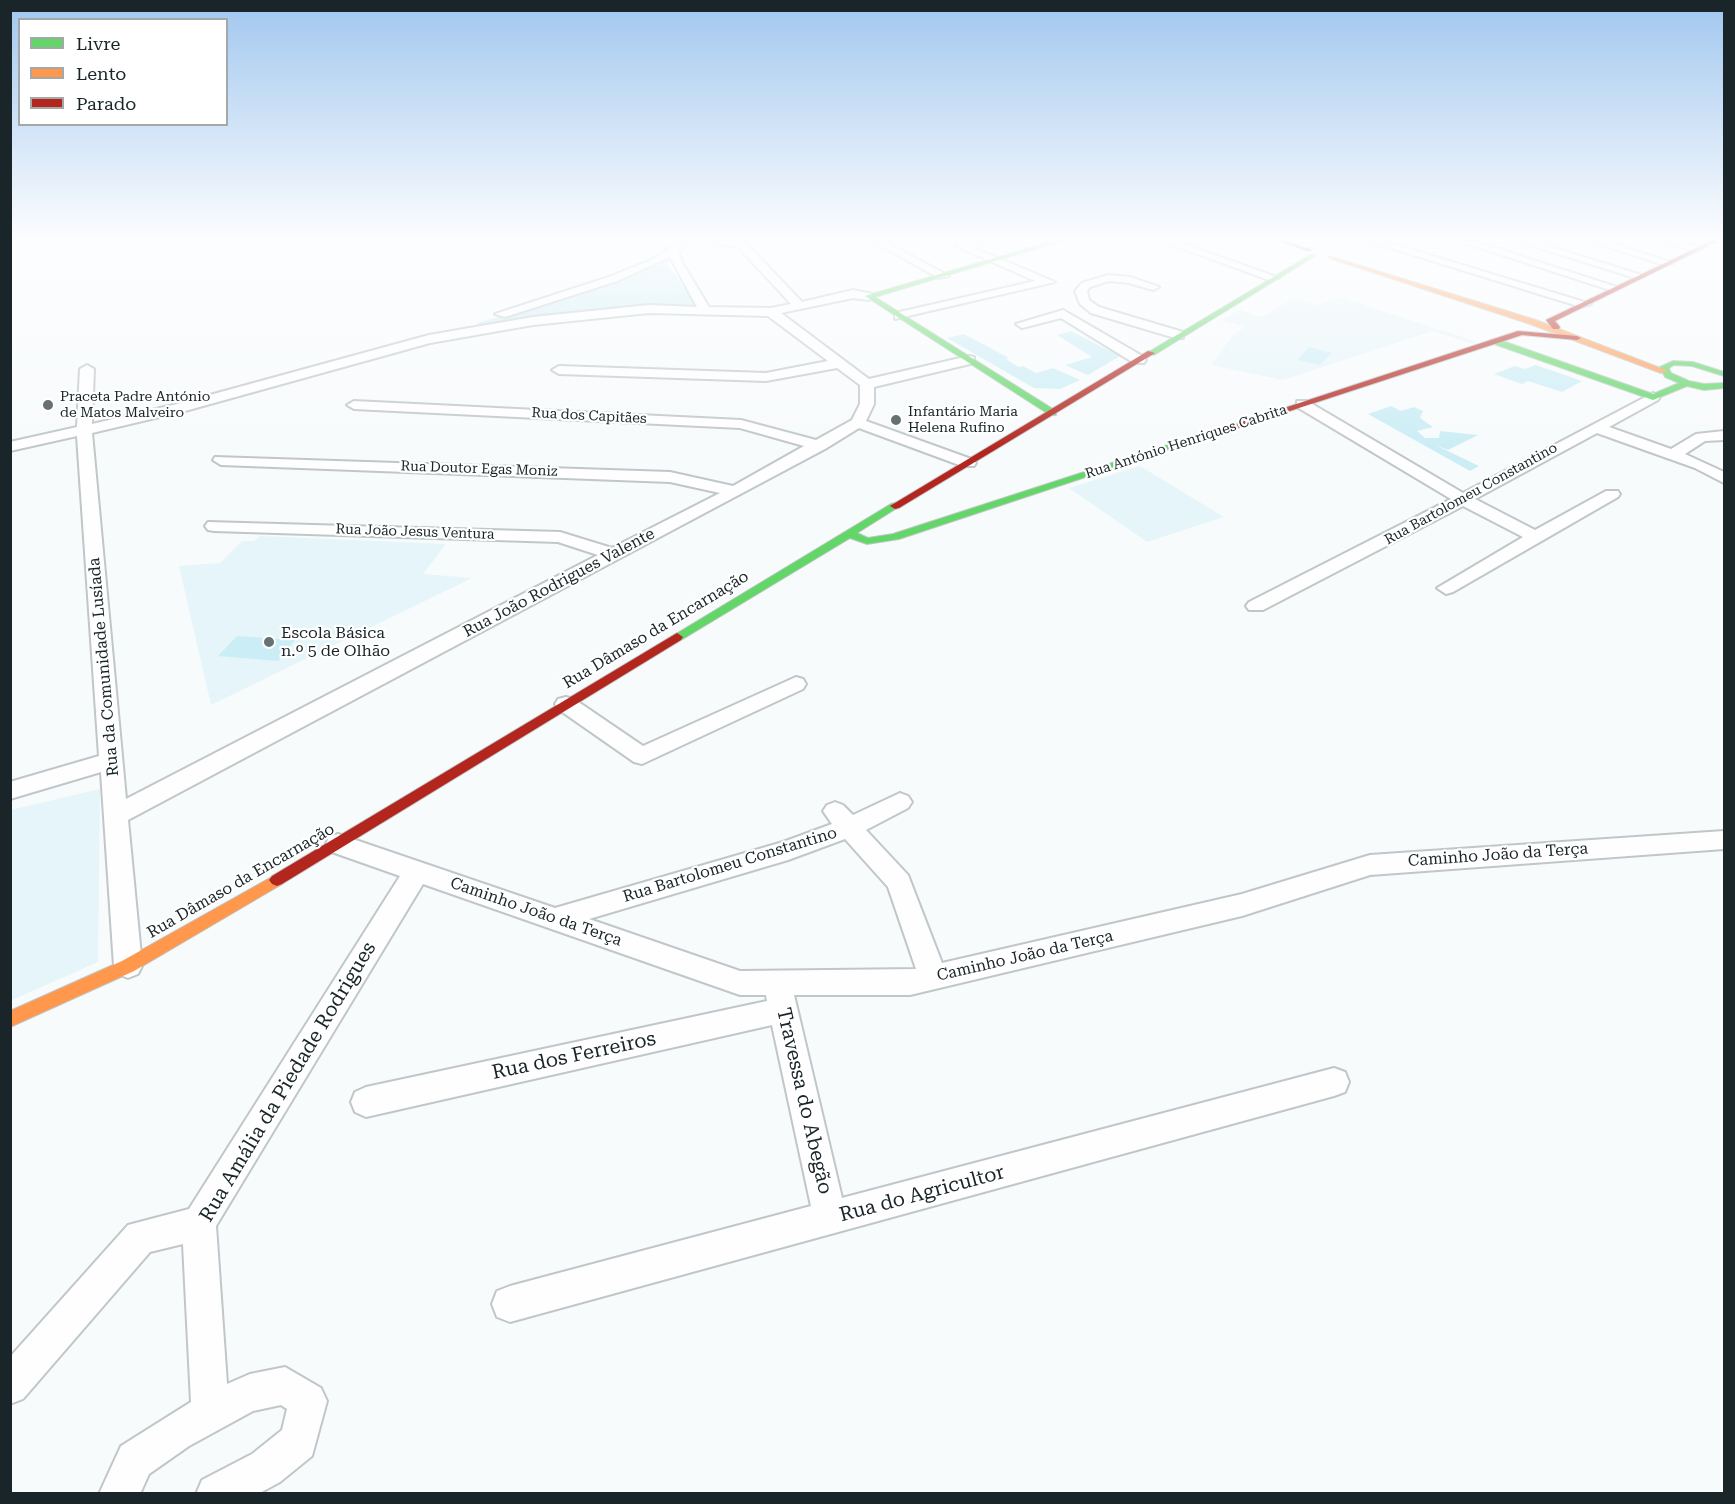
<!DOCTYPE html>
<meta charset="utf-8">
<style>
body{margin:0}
#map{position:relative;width:1735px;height:1504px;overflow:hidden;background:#f8fbfc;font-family:"Roboto Serif",serif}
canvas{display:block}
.frame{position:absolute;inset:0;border:12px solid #192528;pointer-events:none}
.legend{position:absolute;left:18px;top:18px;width:210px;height:108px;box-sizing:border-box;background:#fff;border:2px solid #a3a8a9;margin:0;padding:8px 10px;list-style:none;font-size:18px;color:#192528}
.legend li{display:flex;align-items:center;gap:12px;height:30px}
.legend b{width:30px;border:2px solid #a3a8a9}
</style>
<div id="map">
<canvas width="1735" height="1504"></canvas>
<div class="frame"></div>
<ul class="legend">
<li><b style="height:8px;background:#63d668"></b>Livre</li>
<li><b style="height:8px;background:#ff974d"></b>Lento</li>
<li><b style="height:8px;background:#b3261e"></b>Parado</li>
</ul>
</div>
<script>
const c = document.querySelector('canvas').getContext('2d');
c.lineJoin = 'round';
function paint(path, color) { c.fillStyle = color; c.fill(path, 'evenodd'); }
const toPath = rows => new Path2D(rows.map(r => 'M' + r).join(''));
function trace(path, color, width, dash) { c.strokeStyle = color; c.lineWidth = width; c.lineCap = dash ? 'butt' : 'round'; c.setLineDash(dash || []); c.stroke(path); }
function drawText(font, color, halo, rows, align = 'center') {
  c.font = font + ' "Roboto Serif",serif'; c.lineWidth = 4.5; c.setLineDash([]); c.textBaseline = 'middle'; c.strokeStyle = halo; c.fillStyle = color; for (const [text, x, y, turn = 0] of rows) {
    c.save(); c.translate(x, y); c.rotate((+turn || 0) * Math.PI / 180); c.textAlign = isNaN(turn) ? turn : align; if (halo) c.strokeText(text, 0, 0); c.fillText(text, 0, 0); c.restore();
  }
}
const built = toPath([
 [1341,297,1477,342,1473,344,1433,331,1283,380,1211,365,1232,336,1244,327,1221,320,1239,310,1262,317,1293,298,1316,305],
 [1140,466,1224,517,1147,542,1069,488],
 [260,536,446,544,423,574,472,578,211,705,179,566,220,563,242,541,254,541],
 [100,789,98,962,10,1001,10,810]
]);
const green = toPath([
 [670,257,668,265,697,306,650,307,478,326,477,323,567,297],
 [1071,331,1106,349,1122,355,1088,375,1065,365,1092,357,1057,335],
 [964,334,1009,358,1006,359,1019,367,1023,366,1036,373,1053,368,1080,380,1060,389,1034,388,947,338],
 [1309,347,1332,353,1320,365,1297,360],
 [1535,365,1536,365,1582,381,1562,392,1528,381,1522,384,1494,374,1515,366,1525,369],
 [1391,406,1401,411,1414,407,1423,411,1420,418,1433,427,1417,431,1425,438,1439,438,1440,431,1478,435,1448,450,1435,445,1479,466,1470,471,1368,414],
 [237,636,295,640,278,661,218,656]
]);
const street = toPath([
 [680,241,692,241,678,251,683,264,709,307,771,308,791,304,738,247,717,244,712,241,745,242,802,302,853,290,873,294,873,298,869,300,853,298,781,313,869,379,969,356,974,357,974,363,874,387,874,404,866,421,974,460,976,463,974,466,962,466,859,428,825,449,128,820,142,966,138,974,128,978,118,974,114,966,101,772,10,799,10,782,99,756,77,436,10,451,10,442,77,427,80,369,87,365,94,369,92,424,177,404,429,335,533,317,649,305,697,307,670,257,617,281,505,317,495,314,609,277,651,260,680,241],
 [649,313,768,316,828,361,766,373,559,366,552,370,559,374,766,381,837,368,860,385,860,404,852,420,816,440,741,420,354,401,347,405,354,409,740,428,804,446,733,486,670,472,215,457,213,460,221,465,670,482,720,493,612,548,560,532,208,522,205,526,208,530,214,531,558,542,598,555,126,799,92,433,185,411,430,343,533,325,649,313],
 [872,241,884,241,949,276,939,278,872,241],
 [970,241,986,241,972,247,1055,282,895,319,895,313,1035,281,956,246,970,241],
 [1162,241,1176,241,1279,278,1269,280,1162,241],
 [1368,241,1383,241,1591,304,1581,307,1368,241],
 [1459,241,1474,241,1620,288,1610,290,1459,241],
 [1517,241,1532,241,1645,276,1635,278,1517,241],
 [1590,241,1605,241,1673,263,1664,265,1590,241],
 [1662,241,1678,241,1702,249,1697,252,1662,241],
 [1108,275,1130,277,1159,287,1153,290,1129,283,1109,281,1090,287,1087,291,1089,300,1099,307,1183,332,1183,338,1175,338,1091,313,1080,304,1075,291,1082,283,1108,275],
 [1063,310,1144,357,1146,360,1144,363,1134,363,1061,318,1022,328,1016,324,1063,310],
 [1653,393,1660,397,1658,400,1609,427,1671,449,1696,434,1724,431,1724,440,1705,441,1685,454,1724,472,1724,483,1695,468,1597,433,1475,499,1535,530,1606,491,1618,491,1620,494,1618,497,1453,592,1446,594,1437,588,1523,537,1463,506,1263,610,1249,610,1246,606,1249,602,1451,499,1297,407,1297,401,1307,401,1463,493,1653,393],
 [796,677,803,679,806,684,803,689,642,764,634,762,558,709,555,704,558,699,566,697,574,699,643,746,796,677],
 [900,793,908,796,912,802,908,808,866,830,908,875,942,963,1242,894,1370,855,1724,831,1724,849,1370,875,1242,916,910,995,794,995,842,1198,1334,1068,1345,1072,1349,1082,1345,1092,1334,1096,510,1322,497,1317,492,1304,497,1291,510,1286,811,1206,772,1025,366,1117,355,1112,351,1102,355,1092,366,1087,767,1001,766,995,740,995,423,884,216,1226,227,1384,250,1374,285,1367,321,1388,327,1401,312,1456,280,1482,258,1494,196,1494,202,1480,252,1454,282,1430,287,1409,281,1405,253,1411,189,1446,149,1474,140,1494,99,1494,121,1446,191,1402,183,1244,150,1252,23,1399,10,1404,10,1357,128,1225,189,1209,400,876,329,851,326,844,329,837,338,834,555,908,783,842,832,824,823,811,827,805,835,802,843,805,853,815,900,793],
 [845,839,888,887,916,969,740,971,589,919,788,860,845,839]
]);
const fast = toPath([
 [1053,241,1062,241,875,297,1056,411,1056,415,1050,415,865,296,1053,241],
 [1310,255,1315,256,1154,355,1147,353,1310,255],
 [1494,340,1500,340,1653,394,1679,383,1665,377,1660,367,1673,361,1693,362,1724,372,1724,376,1692,366,1674,365,1669,368,1671,373,1689,381,1704,384,1724,383,1724,388,1704,390,1687,386,1653,400,1494,344,1494,340],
 [1186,439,1194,441,899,539,867,544,850,538,681,640,673,640,671,637,891,504,895,503,900,506,857,533,868,538,893,534,1186,439]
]);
const slow = toPath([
 [1329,256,1536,320,1668,371,1661,373,1530,324,1329,258,1329,256],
 [277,874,282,876,285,880,282,884,134,971,10,1027,10,1011,122,961,277,874]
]);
const jam = toPath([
 [1278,241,1286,241,1312,250,1307,251,1278,241],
 [1711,241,1718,241,1555,321,1560,327,1559,329,1553,329,1546,320,1711,241],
 [1518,331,1577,336,1581,338,1577,340,1522,335,1192,443,1184,441,1518,331],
 [1148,351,1155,353,899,508,895,509,890,506,1148,351],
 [677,633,683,637,681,640,282,884,277,886,272,884,269,880,272,876,677,633]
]);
const markers = [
 [48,405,6,"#677072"],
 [896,420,6,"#677072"],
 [269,642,6,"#677072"]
];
const farPoinames = [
 ["Praceta Padre António",60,397],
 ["de Matos Malveiro",60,413],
 ["Infantário Maria",908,412],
 ["Helena Rufino",908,428]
];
const farStreetnames = [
 ["Rua dos Capitães",589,416,3],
 ["Rua António Henriques Cabrita",1186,442,-18],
 ["Rua Doutor Egas Moniz",479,469,2],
 ["Rua Bartolomeu Constantino",1471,494,-29],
 ["Rua João Jesus Ventura",415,532,2]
];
const streetNames = [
 ["Rua João Rodrigues Valente",559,583,-28],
 ["Rua Dâmaso da Encarnação",656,630,-31],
 ["Rua da Comunidade Lusíada",104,667,-95],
 ["Caminho João da Terça",1498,855,-4],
 ["Rua Bartolomeu Constantino",730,865,-17],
 ["Rua Dâmaso da Encarnação",241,881,-30],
 ["Caminho João da Terça",536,912,19],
 ["Caminho João da Terça",1025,956,-13]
];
const poiNames = [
 ["Escola Básica",281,633],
 ["n.º 5 de Olhão",281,651]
];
const nearStreetnames = [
 ["Rua dos Ferreiros",574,1056,-12],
 ["Rua Amália da Piedade Rodrigues",288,1082,-59],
 ["Travessa do Abegão",804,1101,77],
 ["Rua do Agricultor",922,1194,-15]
];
paint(built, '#e6f5f9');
paint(green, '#cbedf5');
trace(street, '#c0c7c9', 4);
trace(fast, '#c0c7c9', 2);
trace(slow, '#c0c7c9', 2);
trace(jam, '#c0c7c9', 2);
paint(street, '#fefeff');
paint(fast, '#63d668');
paint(slow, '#ff974d');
paint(jam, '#b3261e');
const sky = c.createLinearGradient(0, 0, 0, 451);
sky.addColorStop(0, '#a1c7ef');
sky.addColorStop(0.53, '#fcfdfe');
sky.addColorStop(1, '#fcfdfe00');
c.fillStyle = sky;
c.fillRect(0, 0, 1735, 451);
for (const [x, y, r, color] of markers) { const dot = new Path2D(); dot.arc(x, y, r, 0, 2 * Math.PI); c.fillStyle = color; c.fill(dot); trace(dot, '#fff', 2); }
drawText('14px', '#192528', '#fff', farPoinames, 'left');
drawText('14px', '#192528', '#fff', farStreetnames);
drawText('16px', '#192528', '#fff', streetNames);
drawText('16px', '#192528', '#fff', poiNames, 'left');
drawText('20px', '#192528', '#fff', nearStreetnames);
</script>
